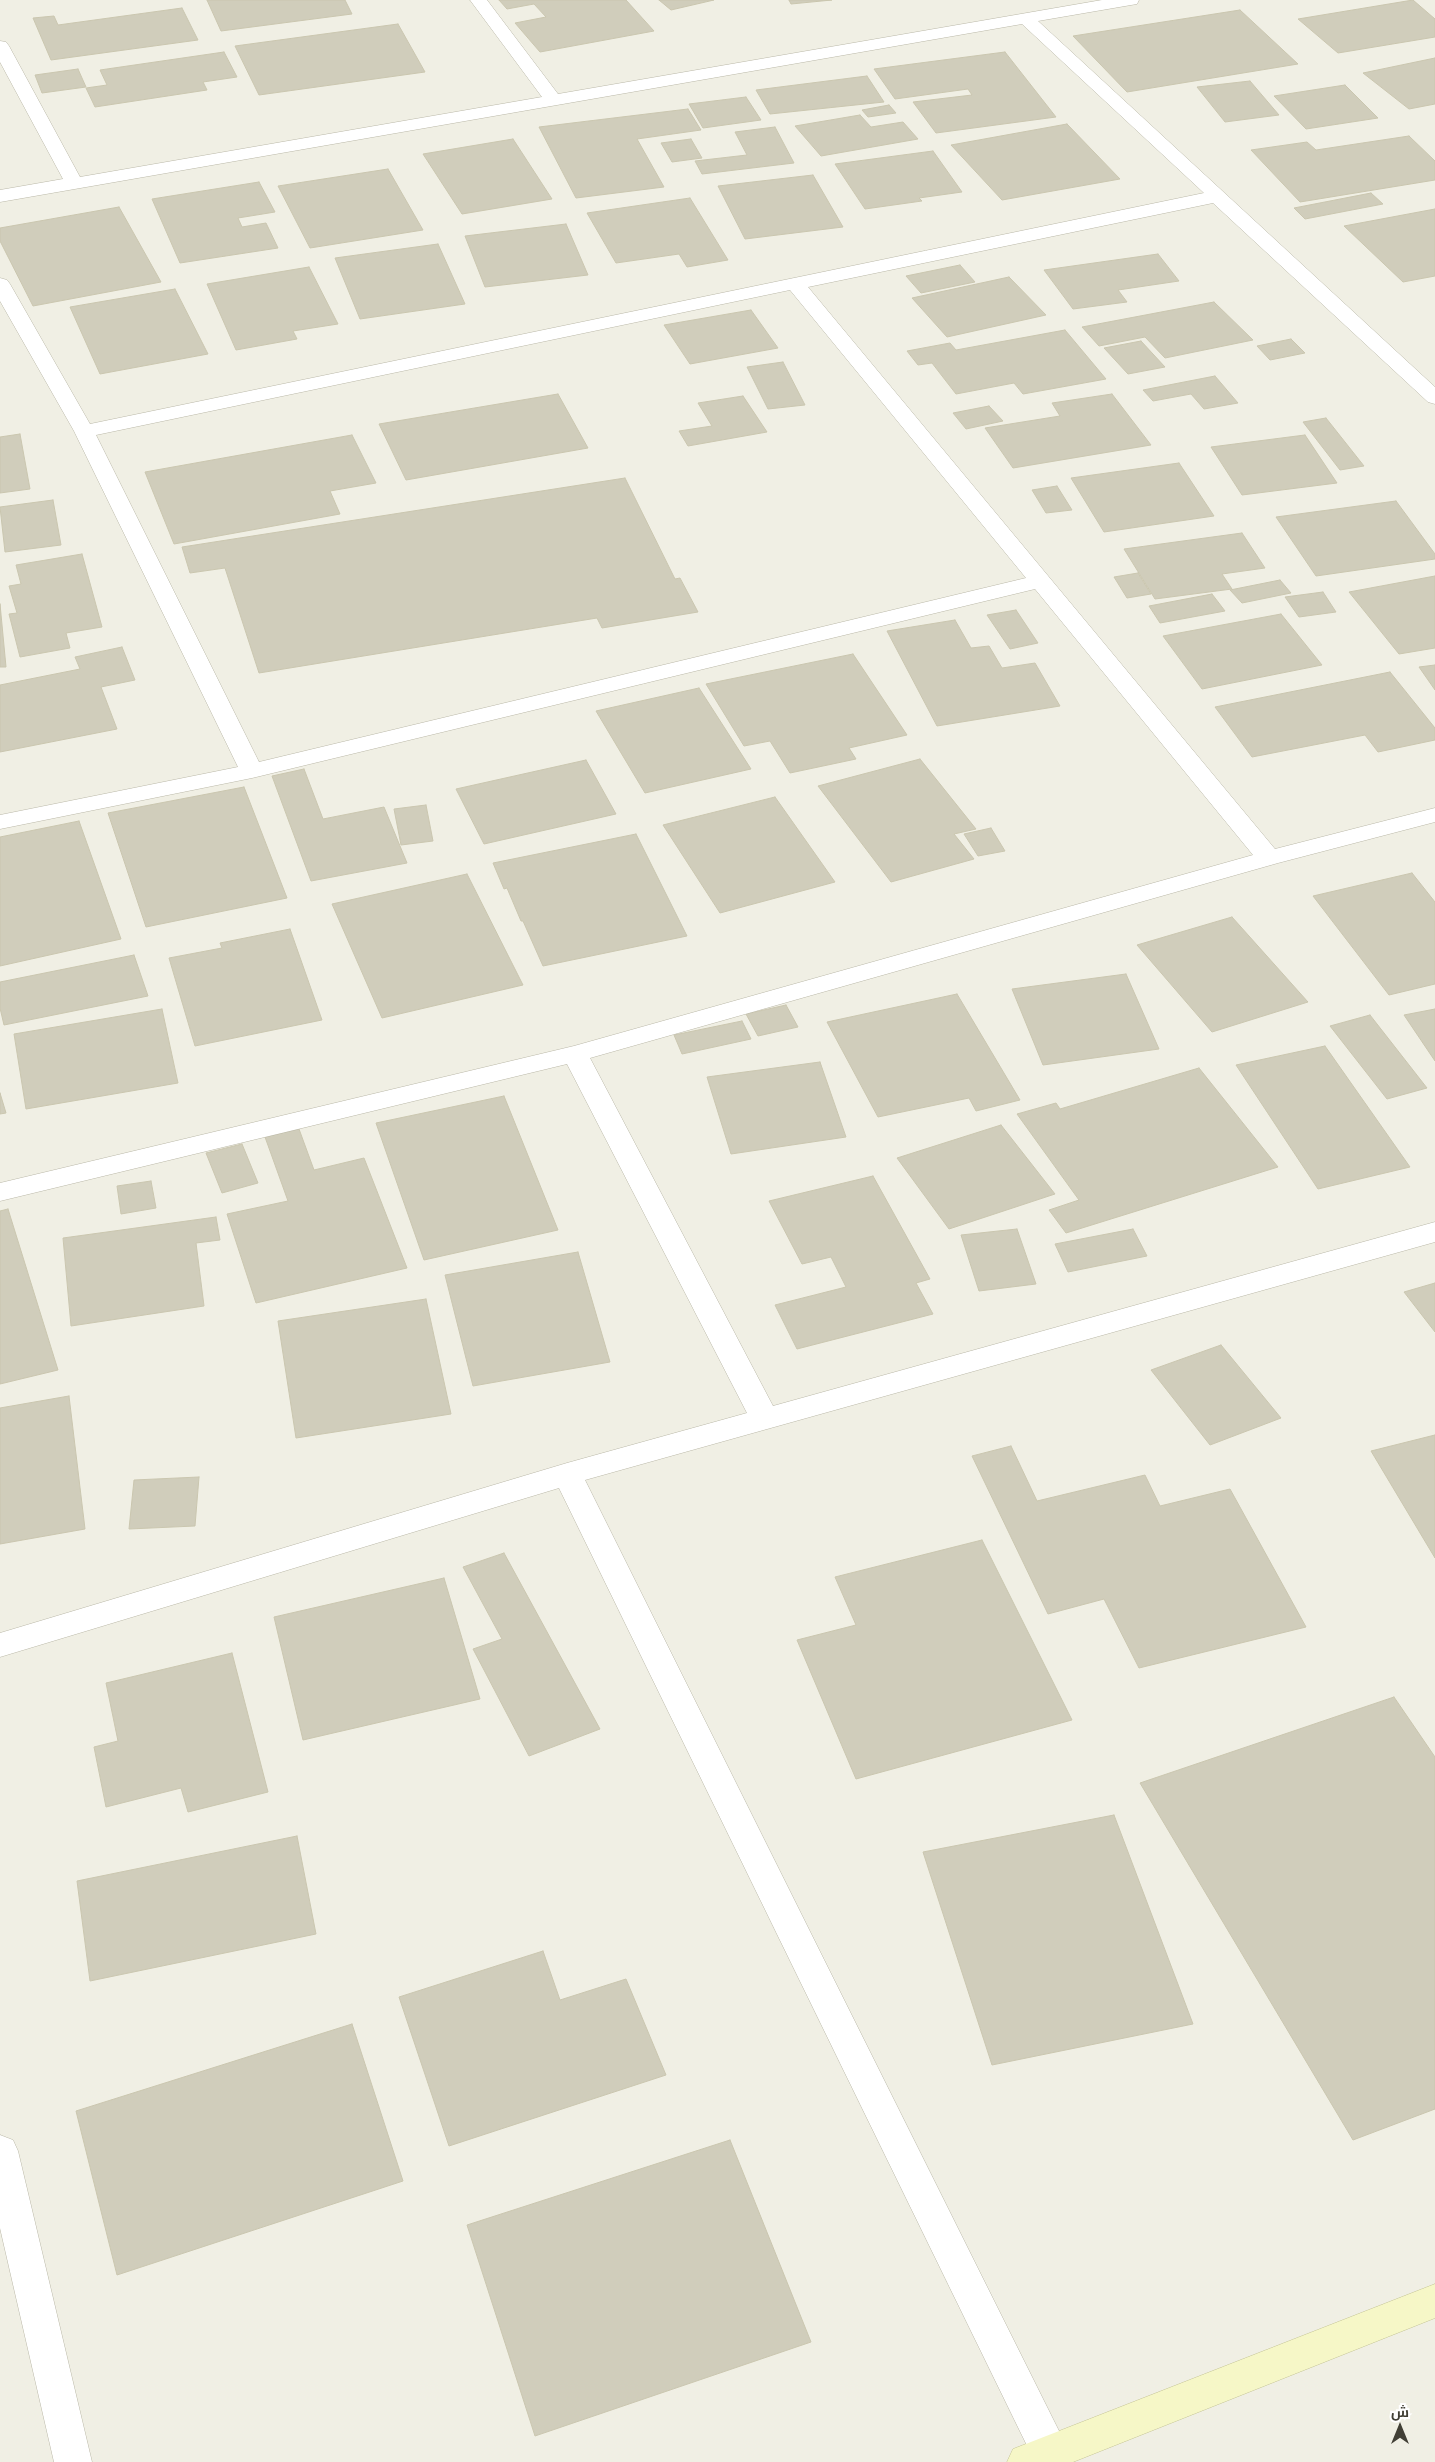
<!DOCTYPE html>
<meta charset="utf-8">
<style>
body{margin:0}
#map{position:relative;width:1435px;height:2462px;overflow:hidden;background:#f0efe4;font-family:"Noto Sans",Cairo,sans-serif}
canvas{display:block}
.north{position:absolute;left:1375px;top:2402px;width:50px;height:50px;-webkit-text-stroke:4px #fff;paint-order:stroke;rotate:0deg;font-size:14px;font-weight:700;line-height:20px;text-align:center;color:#413f35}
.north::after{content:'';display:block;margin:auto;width:18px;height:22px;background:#413f35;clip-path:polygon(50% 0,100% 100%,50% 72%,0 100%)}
</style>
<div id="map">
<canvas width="1435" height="2462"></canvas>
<div class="north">ش</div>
</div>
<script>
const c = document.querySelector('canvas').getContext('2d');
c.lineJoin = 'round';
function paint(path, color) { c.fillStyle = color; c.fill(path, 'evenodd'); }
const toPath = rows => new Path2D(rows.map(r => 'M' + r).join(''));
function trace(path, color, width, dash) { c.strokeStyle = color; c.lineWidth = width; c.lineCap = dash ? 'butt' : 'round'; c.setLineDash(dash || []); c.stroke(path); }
const building = toPath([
 [207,0,345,0,352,14,221,31,207,0],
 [499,0,626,0,654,31,540,52,515,23,546,17,534,4,507,9,499,0],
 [659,0,714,0,671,10,659,0],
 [789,0,832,0,791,4,789,0],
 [1413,0,1435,19,1435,37,1338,53,1298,19,1413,0],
 [182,8,198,40,51,60,33,18,54,16,58,25,182,8],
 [1240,10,1298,64,1127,92,1073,36,1240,10],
 [398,24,425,72,259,95,235,46,398,24],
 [224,52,237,77,203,82,207,90,95,107,86,88,107,85,100,70,224,52],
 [1005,52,1056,117,936,133,913,102,972,95,968,89,895,99,874,69,1005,52],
 [1435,58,1435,104,1409,109,1363,73,1435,58],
 [78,69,86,87,42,93,35,75,78,69],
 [867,76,884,102,770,114,756,90,867,76],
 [1250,81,1279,115,1225,122,1197,87,1250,81],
 [1345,85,1378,118,1306,129,1274,96,1345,85],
 [746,97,761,120,703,128,689,104,746,97],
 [889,105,896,113,868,117,862,110,889,105],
 [688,109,701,130,637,139,664,187,576,198,539,127,688,109],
 [860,115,871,127,903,122,918,139,821,156,795,126,860,115],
 [1067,124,1120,179,1002,200,951,145,1067,124],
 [775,127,794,163,702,174,695,161,747,155,735,132,775,127],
 [1409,136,1435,161,1435,180,1300,202,1251,150,1307,142,1316,150,1409,136],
 [513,139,552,199,462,214,423,154,513,139],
 [691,139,702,158,672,162,661,143,691,139],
 [933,151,962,192,919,198,922,201,865,209,835,164,933,151],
 [388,169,423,230,310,248,278,186,388,169],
 [813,175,843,227,745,239,718,186,813,175],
 [259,182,275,212,238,218,242,227,266,223,278,248,180,263,152,199,259,182],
 [1371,193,1383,204,1305,219,1294,208,1371,193],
 [690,198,728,260,687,267,679,254,616,263,587,213,690,198],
 [119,207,161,282,33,306,0,241,0,228,119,207],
 [1435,209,1435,276,1403,282,1344,226,1435,209],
 [566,224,588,275,485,287,465,236,566,224],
 [438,244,465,304,360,319,335,258,438,244],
 [1158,254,1179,281,1118,290,1127,302,1073,309,1044,270,1158,254],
 [960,265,975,282,921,293,906,276,960,265],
 [309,267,338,324,293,331,297,339,236,350,207,284,309,267],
 [1009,277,1046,315,947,337,912,298,1009,277],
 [175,289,208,354,100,374,70,307,175,289],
 [1214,302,1253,340,1165,358,1145,337,1099,346,1082,327,1214,302],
 [751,310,778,348,690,364,664,325,751,310],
 [1065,330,1106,379,1023,394,1014,383,956,394,932,363,918,365,907,351,950,343,956,350,1065,330],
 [1291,339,1305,353,1270,360,1257,346,1291,339],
 [1141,341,1165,367,1128,374,1104,348,1141,341],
 [783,362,805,405,768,409,747,367,783,362],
 [1215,376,1238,403,1204,409,1191,394,1153,401,1143,390,1215,376],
 [558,394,588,448,406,480,379,424,558,394],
 [1112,394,1151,445,1013,468,985,428,1060,416,1052,403,1112,394],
 [743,396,767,432,688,446,679,431,712,426,698,403,743,396],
 [989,406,1003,421,966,429,953,413,989,406],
 [1326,418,1364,466,1340,470,1303,422,1326,418],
 [20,434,30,489,0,493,0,437,20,434],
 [352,435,376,483,330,491,340,514,174,544,145,472,352,435],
 [1305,435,1337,483,1242,495,1211,447,1305,435],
 [1179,463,1214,516,1104,532,1071,478,1179,463],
 [625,478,675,579,680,578,698,612,602,628,597,618,259,673,225,568,190,573,182,547,625,478],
 [1057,486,1072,510,1046,513,1032,490,1057,486],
 [53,500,61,545,5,552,0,507,53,500],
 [1396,501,1435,554,1435,559,1316,576,1276,517,1396,501],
 [1242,533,1265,568,1222,574,1232,589,1155,599,1124,549,1242,533],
 [82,554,102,627,66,633,70,648,20,657,9,614,17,613,9,586,21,584,16,565,82,554],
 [1138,573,1151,594,1127,598,1114,577,1138,573],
 [1435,576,1435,648,1399,654,1349,592,1435,576],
 [1280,580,1291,593,1242,603,1230,590,1280,580],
 [1323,592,1336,612,1299,617,1285,597,1323,592],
 [1212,594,1225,611,1160,623,1149,606,1212,594],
 [0,604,6,667,0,667,0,604],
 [1016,610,1038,643,1010,649,987,615,1016,610],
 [1281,614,1322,665,1202,689,1163,636,1281,614],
 [955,620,971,648,989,646,1002,668,1035,663,1060,706,937,726,887,631,955,620],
 [122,647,135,680,101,687,117,729,0,752,0,685,80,669,75,657,122,647],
 [853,654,907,735,849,748,856,759,790,773,770,741,744,746,706,684,853,654],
 [1435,665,1435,690,1419,667,1435,665],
 [1390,672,1435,728,1435,740,1378,752,1365,735,1252,757,1215,707,1390,672],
 [699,688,751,769,645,793,596,711,699,688],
 [920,759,976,829,954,834,974,859,891,882,818,786,920,759],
 [586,760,616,814,484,844,456,789,586,760],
 [304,769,323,819,384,807,407,863,311,881,272,776,304,769],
 [244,787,287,898,146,927,108,813,244,787],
 [775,797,835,882,720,913,663,825,775,797],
 [426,805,433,841,401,845,394,809,426,805],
 [79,821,121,939,0,966,0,837,79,821],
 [991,828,1005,851,978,856,964,834,991,828],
 [636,834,687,936,543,966,523,921,521,921,507,888,504,889,493,863,636,834],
 [1412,873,1435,902,1435,984,1389,995,1313,896,1412,873],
 [467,874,523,985,382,1018,332,904,467,874],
 [1232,917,1308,1002,1212,1032,1137,945,1232,917],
 [290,929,322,1020,195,1046,169,958,222,948,220,943,290,929],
 [134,955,148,996,4,1025,0,1008,0,982,134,955],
 [1126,974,1159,1049,1043,1065,1012,989,1126,974],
 [957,994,1020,1100,976,1111,969,1098,878,1117,827,1022,957,994],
 [786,1005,798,1027,758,1036,746,1014,786,1005],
 [162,1009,178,1083,26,1109,14,1034,162,1009],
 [1435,1009,1435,1061,1404,1015,1435,1009],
 [1370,1015,1427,1088,1387,1099,1330,1026,1370,1015],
 [742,1021,751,1039,682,1054,674,1035,742,1021],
 [1325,1046,1410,1167,1318,1189,1236,1065,1325,1046],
 [820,1062,846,1137,731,1154,707,1077,820,1062],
 [1199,1068,1278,1167,1066,1233,1049,1210,1079,1200,1017,1114,1056,1103,1060,1109,1199,1068],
 [0,1093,6,1113,0,1114,0,1093],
 [504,1096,558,1230,424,1260,376,1123,504,1096],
 [1001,1125,1055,1194,949,1229,897,1158,1001,1125],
 [299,1129,314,1170,364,1158,407,1268,256,1303,227,1214,288,1201,265,1137,299,1129],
 [242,1144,258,1183,222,1193,206,1153,242,1144],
 [873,1176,930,1279,916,1283,933,1314,797,1349,775,1305,846,1287,831,1257,802,1264,769,1201,873,1176],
 [151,1181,156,1208,121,1214,117,1186,151,1181],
 [8,1209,58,1370,0,1384,0,1211,8,1209],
 [216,1217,220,1240,196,1243,204,1306,71,1326,63,1238,216,1217],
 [1017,1229,1036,1284,979,1291,961,1235,1017,1229],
 [1133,1229,1147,1256,1068,1272,1055,1244,1133,1229],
 [578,1252,610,1362,473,1386,445,1275,578,1252],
 [1435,1283,1435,1332,1404,1292,1435,1283],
 [426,1299,451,1414,296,1438,278,1321,426,1299],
 [1221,1345,1281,1418,1210,1445,1151,1370,1221,1345],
 [69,1396,85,1529,0,1544,0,1408,69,1396],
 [1435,1435,1435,1558,1371,1451,1435,1435],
 [1011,1446,1037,1501,1145,1475,1160,1506,1230,1489,1306,1627,1139,1668,1104,1599,1048,1614,972,1456,1011,1446],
 [199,1477,195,1526,129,1529,134,1480,199,1477],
 [982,1540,1072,1720,856,1779,797,1640,856,1625,835,1577,982,1540],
 [504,1553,600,1729,529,1756,473,1649,502,1639,463,1567,504,1553],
 [444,1578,480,1699,303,1740,274,1617,444,1578],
 [232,1653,268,1792,188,1812,181,1788,106,1807,94,1747,118,1741,106,1683,232,1653],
 [1394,1697,1435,1757,1435,2109,1353,2140,1140,1783,1394,1697],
 [1114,1815,1193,2024,992,2065,923,1852,1114,1815],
 [297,1836,316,1934,90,1981,77,1881,297,1836],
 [543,1951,560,2000,626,1979,666,2075,449,2146,399,1997,543,1951],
 [352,2024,403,2181,117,2275,76,2111,352,2024],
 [730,2140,811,2342,535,2436,467,2225,730,2140]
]);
const street = toPath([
 [470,0,487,0,558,94,1102,0,1139,0,1137,4,1131,5,1038,21,1435,387,1435,404,1428,402,1213,203,808,287,1275,849,1435,808,1435,822,1278,863,590,1058,773,1406,1435,1222,1435,1242,585,1480,1063,2439,1069,2452,1065,2462,1035,2462,559,1488,0,1657,0,1633,567,1463,747,1413,567,1064,0,1201,0,1183,574,1046,1253,855,1035,589,252,778,0,829,0,815,238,767,74,431,0,301,0,278,7,280,10,284,90,424,1204,193,1022,24,0,202,0,190,63,179,0,62,0,41,6,42,9,46,80,177,542,97,470,0],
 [790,290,1026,578,259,762,96,435,790,290],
 [0,2135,13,2140,18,2151,92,2462,54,2462,0,2228,0,2135]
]);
const secondary = toPath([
 [1435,2284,1435,2318,1073,2462,1007,2462,1013,2449,1435,2284]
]);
paint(building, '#d0cdbb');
trace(building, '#cac6af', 1);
trace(street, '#bab8a8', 1);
trace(secondary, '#c4c495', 1);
paint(street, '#fff');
paint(secondary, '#f6f7c7');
</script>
